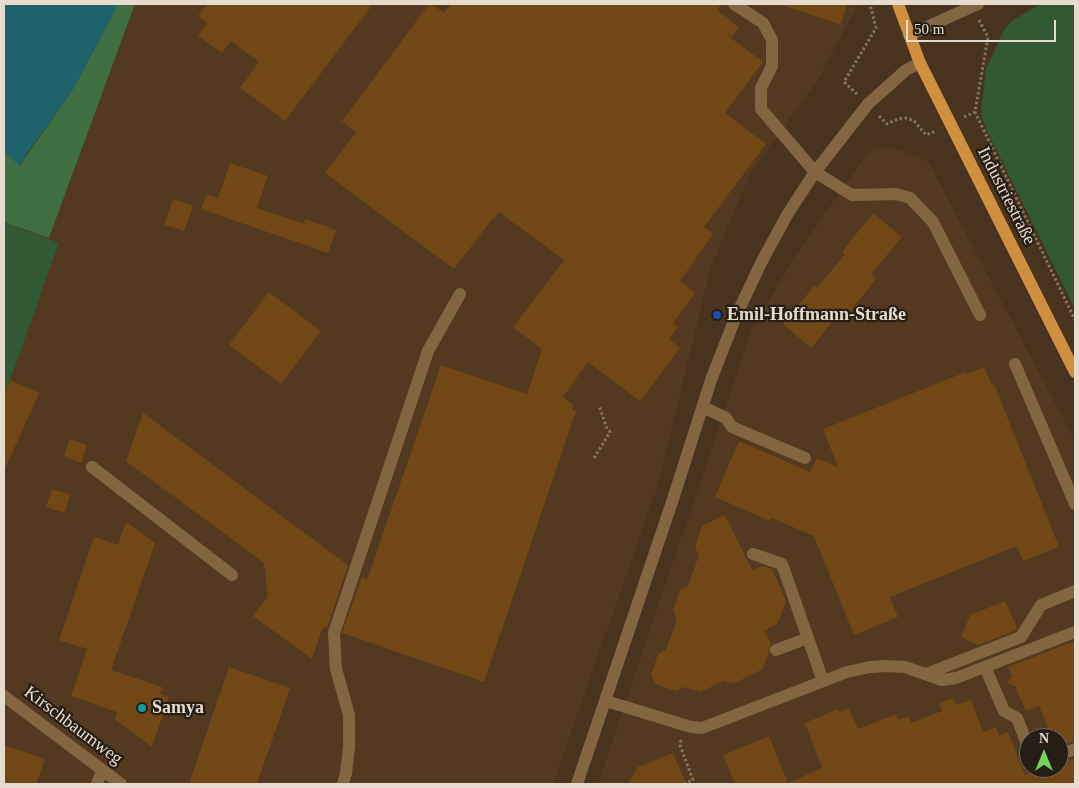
<!DOCTYPE html>
<meta charset="utf-8">
<style>
body{margin:0}
#map{position:relative;width:1079px;height:788px;overflow:hidden;background:#47331e;font-family:"Times New Roman",serif}
canvas{display:block}
.frame{position:absolute;inset:0;border:5px solid #e7dbce;pointer-events:none}
.north{position:absolute;left:1019px;top:728px;width:50px;height:50px;box-sizing:border-box;background:#261d14;border:1px solid #73695e;border-radius:50%;rotate:0deg;font-size:14px;font-weight:700;line-height:20px;text-align:center;color:#e7dbce}
.north::after{content:'';display:block;margin:auto;width:18px;height:22px;background:#75d25b;clip-path:polygon(50% 0,100% 100%,50% 72%,0 100%)}
.scale{position:absolute;left:906px;top:20px;width:150px;height:22px;box-sizing:border-box;border:2px solid #e7dbce;border-top:0;padding-left:6px;font-size:15px;line-height:18px;white-space:nowrap;color:#e7dbce;-webkit-text-stroke:4px #261d14;paint-order:stroke}
</style>
<div id="map">
<canvas width="1079" height="788"></canvas>
<div class="frame"></div>
<div class="north">N</div>
<div class="scale">50 m</div>
</div>
<script>
const c = document.querySelector('canvas').getContext('2d');
c.lineJoin = 'round';
function paint(path, color) { c.fillStyle = color; c.fill(path, 'evenodd'); }
const toPath = rows => new Path2D(rows.map(r => 'M' + r).join(''));
function trace(path, color, width, dash) { c.strokeStyle = color; c.lineWidth = width; c.lineCap = dash ? 'butt' : 'round'; c.setLineDash(dash || []); c.stroke(path); }
function drawText(font, color, halo, rows, align = 'center') {
  c.font = font + ' "Times New Roman",serif'; c.lineWidth = 4.5; c.setLineDash([]); c.textBaseline = 'middle'; c.strokeStyle = halo; c.fillStyle = color; for (const [text, x, y, turn = 0] of rows) {
    c.save(); c.translate(x, y); c.rotate((+turn || 0) * Math.PI / 180); c.textAlign = isNaN(turn) ? turn : align; if (halo) c.strokeText(text, 0, 0); c.fillText(text, 0, 0); c.restore();
  }
}
const built = toPath([
 [135,4,858,4,819,78,750,174,711,267,657,488,553,784,4,784,4,222,49,238],
 [875,146,902,150,928,161,1075,441,1075,784,598,784,751,331,795,256,859,165],
 [1029,738,1059,738,1059,768,1029,768]
]);
const green = toPath([
 [1040,4,1075,4,1075,309,986,129,981,114,986,69,1004,30,1012,21],
 [4,222,59,243,10,380,4,393]
]);
const forest = toPath([
 [115,4,135,4,49,238,4,222,4,152,20,165,73,89,115,10]
]);
const water = toPath([
 [4,4,115,4,115,10,73,89,19,165,4,152]
]);
const building = toPath([
 [207,4,373,4,285,121,240,88,259,62,231,41,222,53,198,36,207,23,198,16],
 [429,4,432,4,444,13,451,4,721,4,717,10,739,27,731,38,763,62,725,113,766,144,704,227,713,234,680,281,695,293,673,323,678,327,669,339,680,348,640,401,588,362,563,397,573,405,572,410,576,411,484,682,342,633,362,576,367,580,441,365,527,394,542,349,513,327,564,260,499,212,494,219,493,218,454,269,325,173,356,132,342,121],
 [786,4,847,4,841,25,785,6],
 [230,163,268,176,257,208,304,224,305,219,336,230,328,253,201,209,207,194,218,198],
 [173,199,193,206,184,231,164,225],
 [873,213,902,237,871,274,876,279,847,315,842,310,811,348,783,324,814,286,817,288,845,254,842,252],
 [269,292,321,331,281,384,229,345],
 [984,367,992,385,994,384,1059,547,1023,561,1017,546,890,597,898,617,854,635,814,536,772,518,770,521,715,497,739,441,810,472,817,458,838,467,823,429,966,372,967,374],
 [10,380,39,393,4,471,4,394],
 [143,413,348,565,327,628,323,627,312,659,253,616,268,596,264,563,126,461],
 [70,439,87,445,81,463,64,456],
 [52,489,70,494,65,513,46,507],
 [725,515,752,570,762,566,772,569,786,601,778,623,764,631,771,644,763,669,733,684,724,681,700,692,684,687,676,691,655,684,651,675,658,654,666,650,677,619,673,611,676,601,680,590,688,586,699,555,695,547,702,526],
 [126,522,155,543,111,670,162,687,160,694,169,697,152,747,115,719,117,712,71,696,87,649,59,640,94,537,118,545],
 [1005,601,1017,628,1016,630,978,645,961,637,970,615],
 [1075,641,1075,741,1059,746,1059,738,1052,738,1039,706,1026,711,1015,686,1007,683,1012,676,1008,667],
 [229,667,290,688,257,784,189,784],
 [953,698,956,705,971,700,983,732,996,727,999,736,1008,732,1025,775,1041,768,1063,768,1061,763,1075,758,1075,784,735,784,723,755,769,736,788,783,822,768,805,723,838,709,839,712,849,708,858,729,896,714,898,720,909,716,911,723,942,711,939,703],
 [4,745,45,759,36,784,4,784],
 [673,753,686,784,628,784,638,767]
]);
const path = toPath([
 [979,20,988,37,975,112,1075,320],
 [857,94,844,82,876,28,870,4],
 [879,116,887,124,898,119,906,118,914,121,926,135,936,131],
 [964,117,975,112],
 [594,458,610,432,607,429,599,405],
 [681,740,680,745,693,780,685,783]
]);
const minor = toPath([
 [734,4,763,23,772,40,772,66,761,88,761,109,815,172,852,195,896,194,910,198,933,222,980,315],
 [909,35,978,4],
 [1015,364,1075,504],
 [703,407,726,418,732,427,805,458],
 [92,467,232,575],
 [753,554,782,564,823,681],
 [776,650,808,638],
 [985,667,1004,711,1017,718,1029,749],
 [926,674,1021,637,1041,605,1075,591],
 [4,696,121,784],
 [606,701,691,727,702,728,847,672,870,667,885,666,905,667,942,680,956,678,1075,632],
 [1059,755,1075,749],
 [97,784,102,770],
 [343,784,346,773,349,747,349,715,336,669,334,633,428,351,460,294],
 [577,784,674,496,711,380,736,316,761,263,787,215,815,172,868,104,906,70,920,63]
]);
const major = toPath([
 [898,4,920,63,1075,372]
]);
const markers = [
 [717,315,5,"#1a4fb4"],
 [142,708,5,"#0f9aa8"]
];
const streetNames = [
 ["Industriestraße",1006,196,63],
 ["Kirschbaumweg",73,726,37]
];
const poiNames = [
 ["Emil-Hoffmann-Straße",727,315],
 ["Samya",152,708]
];
paint(built, '#52391f');
paint(green, '#315a34');
paint(forest, '#406e43');
paint(water, '#1e636b');
paint(building, '#714716');
trace(path, '#857462', 3, [2.5, 2.5]);
trace(minor, '#846541', 12);
trace(major, '#cf8f3e', 12);
for (const [x, y, r, color] of markers) { const dot = new Path2D(); dot.arc(x, y, r, 0, 2 * Math.PI); c.fillStyle = color; c.fill(dot); trace(dot, '#261d14', 2); }
drawText('18px', '#e7dbce', '#261d14', streetNames);
drawText('bold 18px', '#e7dbce', '#261d14', poiNames, 'left');
</script>
